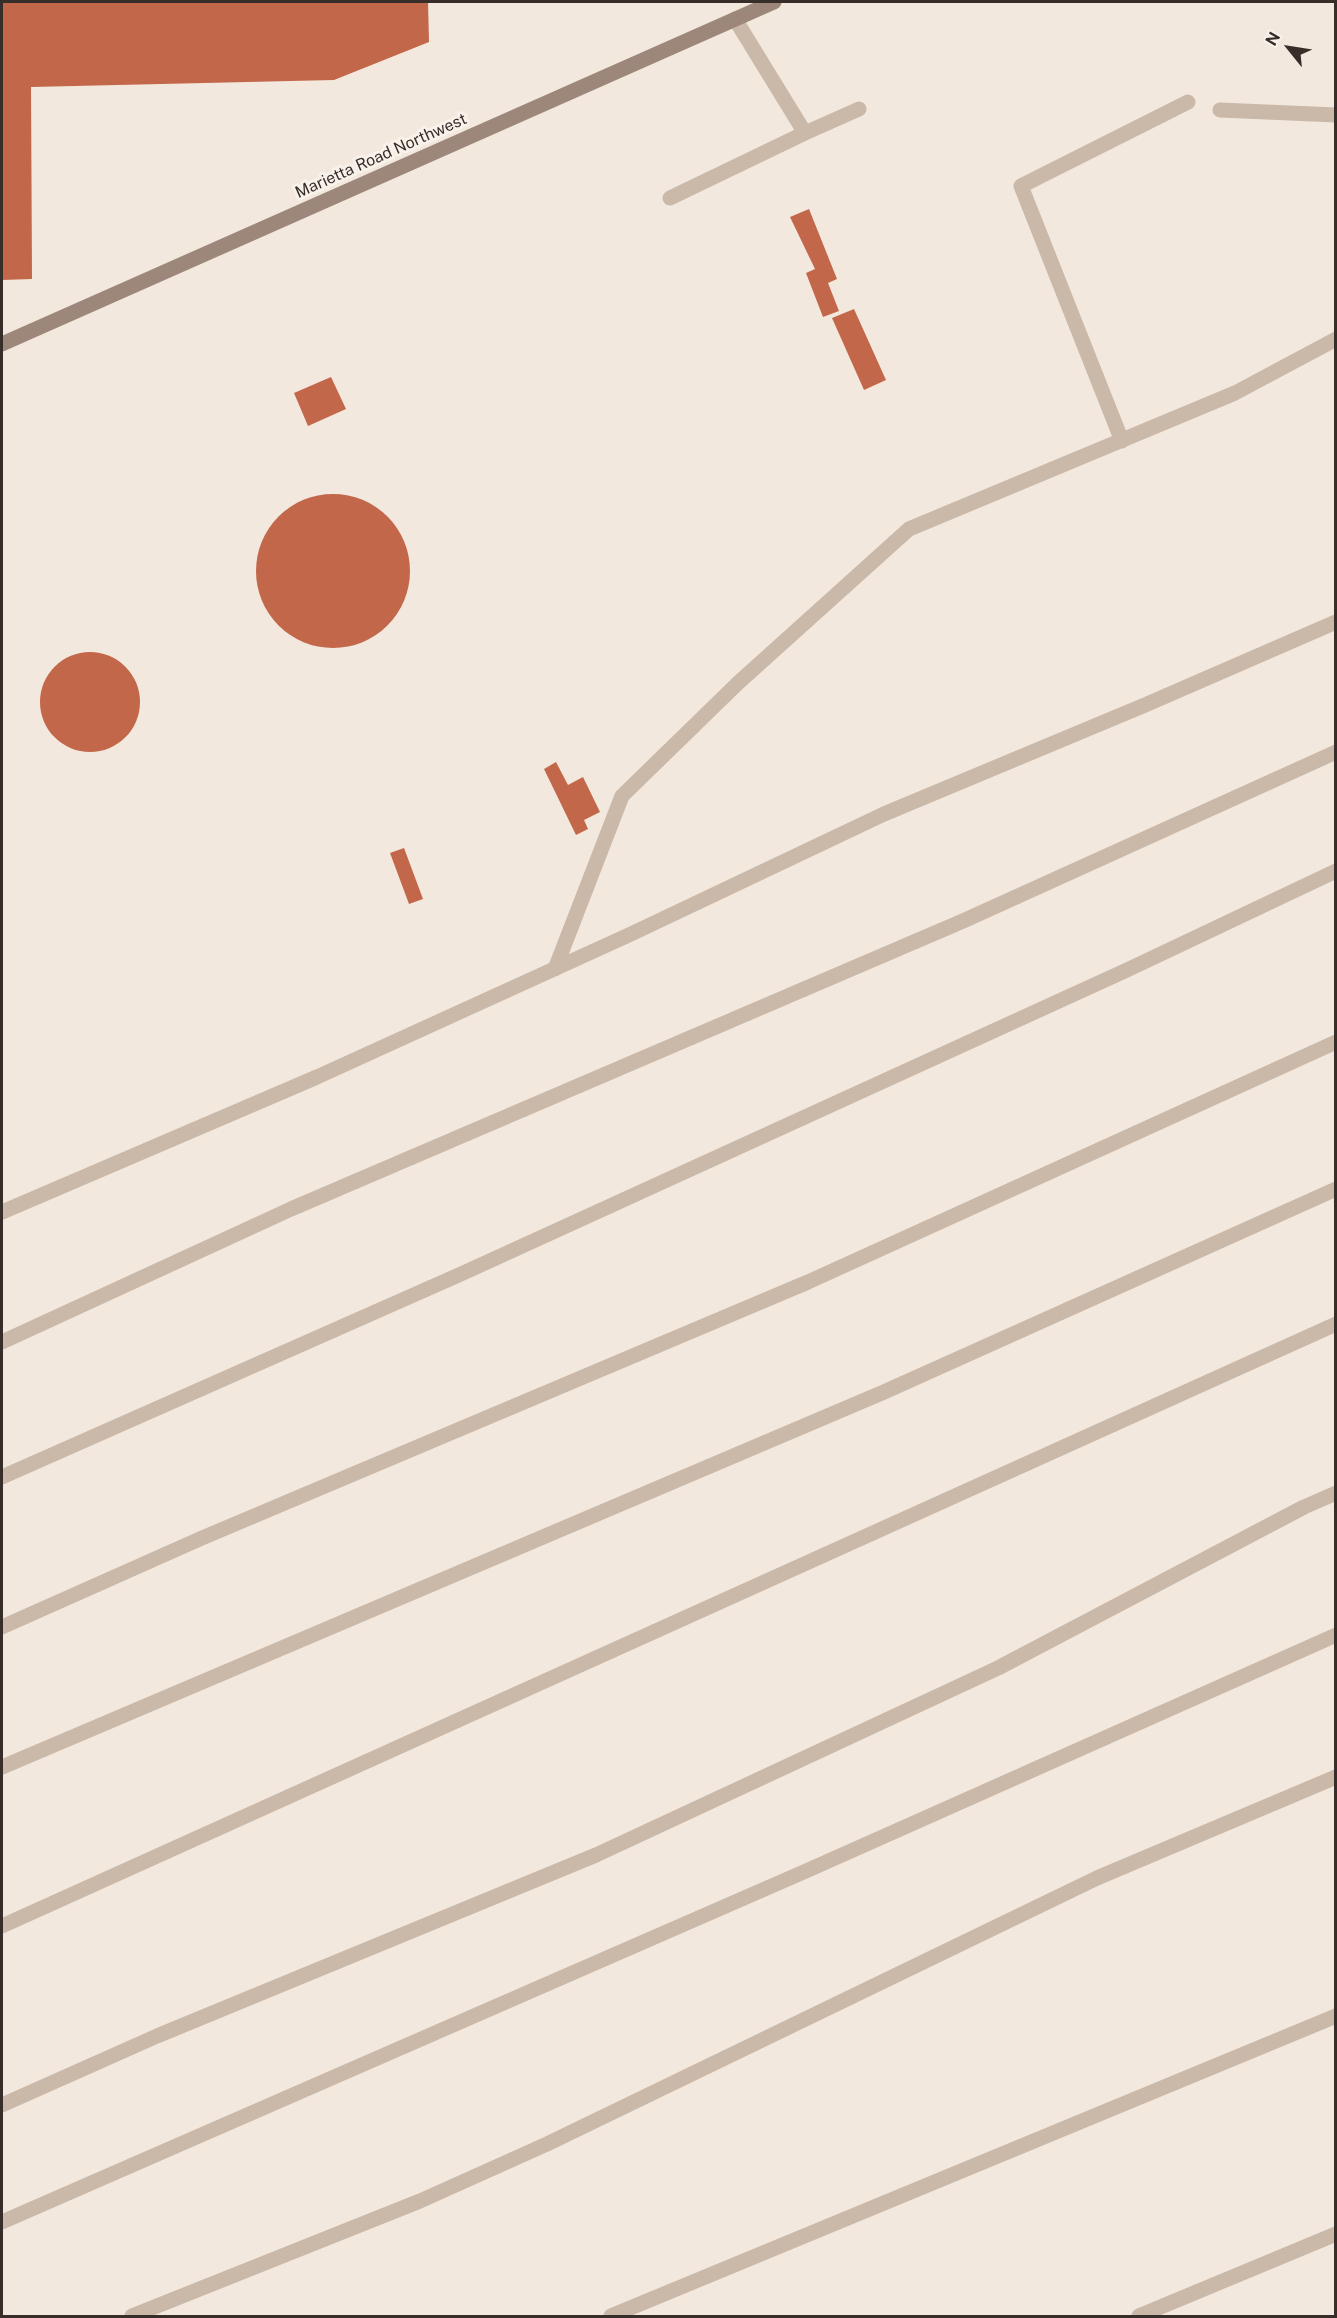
<!DOCTYPE html>
<style>
body{margin:0}
#map{position:relative;width:1337px;height:2318px;overflow:hidden;background:#f2e8dd;font-family:"Public Sans",sans-serif}
canvas{display:block}
.frame{position:absolute;inset:0;border:3px solid #372d29;pointer-events:none}
.north{position:absolute;left:1259px;top:18px;width:60px;height:60px;-webkit-text-stroke:4px #f9f2ea;paint-order:stroke;rotate:300deg;font-size:16px;font-weight:700;line-height:24px;text-align:center;color:#372d29}
.north::after{content:'';display:block;margin:auto;width:21px;height:27px;background:#372d29;clip-path:polygon(50% 0,100% 100%,50% 72%,0 100%)}
</style>
<div id="map">
<canvas width="1337" height="2318"></canvas>
<div class="frame"></div>
<div class="north">N</div>
</div>
<script>
const c = document.querySelector('canvas').getContext('2d');
c.lineJoin = 'round';
function paint(path, color) { c.fillStyle = color; c.fill(path, 'evenodd'); }
const toPath = rows => new Path2D(rows.map(r => 'M' + r).join(''));
function trace(path, color, width, dash) { c.strokeStyle = color; c.lineWidth = width; c.lineCap = dash ? 'butt' : 'round'; c.setLineDash(dash || []); c.stroke(path); }
function drawText(font, color, halo, rows, align = 'center') {
  c.font = font + ' "Public Sans",sans-serif'; c.lineWidth = 6; c.setLineDash([]); c.textBaseline = 'middle'; c.strokeStyle = halo; c.fillStyle = color; for (const [text, x, y, turn = 0] of rows) {
    c.save(); c.translate(x, y); c.rotate((+turn || 0) * Math.PI / 180); c.textAlign = isNaN(turn) ? turn : align; if (halo) c.strokeText(text, 0, 0); c.fillText(text, 0, 0); c.restore();
  }
}
const building = toPath([
 [2,2,428,2,429,42,334,80,31,87,32,279,2,280],
 [809,209,837,279,828,283,839,311,823,317,806,273,815,269,790,217],
 [854,309,886,380,864,390,832,318],
 [331,377,346,409,308,426,294,393],
 '256 571a77 77 0 1 1 154 0a77 77 0 1 1-154 0Z',
 '40 702a50 50 0 1 1 100 0a50 50 0 1 1-100 0Z',
 [556,762,568,785,583,777,600,812,584,820,588,829,576,835,544,769],
 [404,848,423,899,409,904,390,853]
]);
const lane = toPath([
 [1220,110,1336,115],
 [805,133,859,109],
 [670,198,805,133,735,19],
 [1122,441,1021,186,1188,102],
 [555,969,622,796,738,683,909,529,1235,393,1336,339],
 [2,1212,317,1077,631,934,884,814,1145,705,1336,622],
 [2,1342,291,1209,963,921,1336,752],
 [2,1477,461,1274,1127,970,1336,871],
 [2,1627,202,1538,808,1282,1336,1042],
 [2,1767,884,1392,1336,1189],
 [2,1926,1336,1324],
 [2,2105,157,2036,596,1855,998,1668,1304,1507,1336,1493],
 [2,2222,806,1871,1336,1635],
 [132,2316,420,2201,547,2144,1097,1878,1336,1777],
 [611,2316,1336,2016],
 [1139,2316,1336,2234]
]);
const secondary = toPath([
 [2,344,774,2]
]);
const streetNames = [
 ["Marietta Road Northwest",381,156,-24]
];
paint(building, '#c3674a');
trace(lane, '#cab8a9', 15);
trace(secondary, '#9d877a', 15);
drawText('16px', '#372d29', '#f9f2ea', streetNames);
</script>
